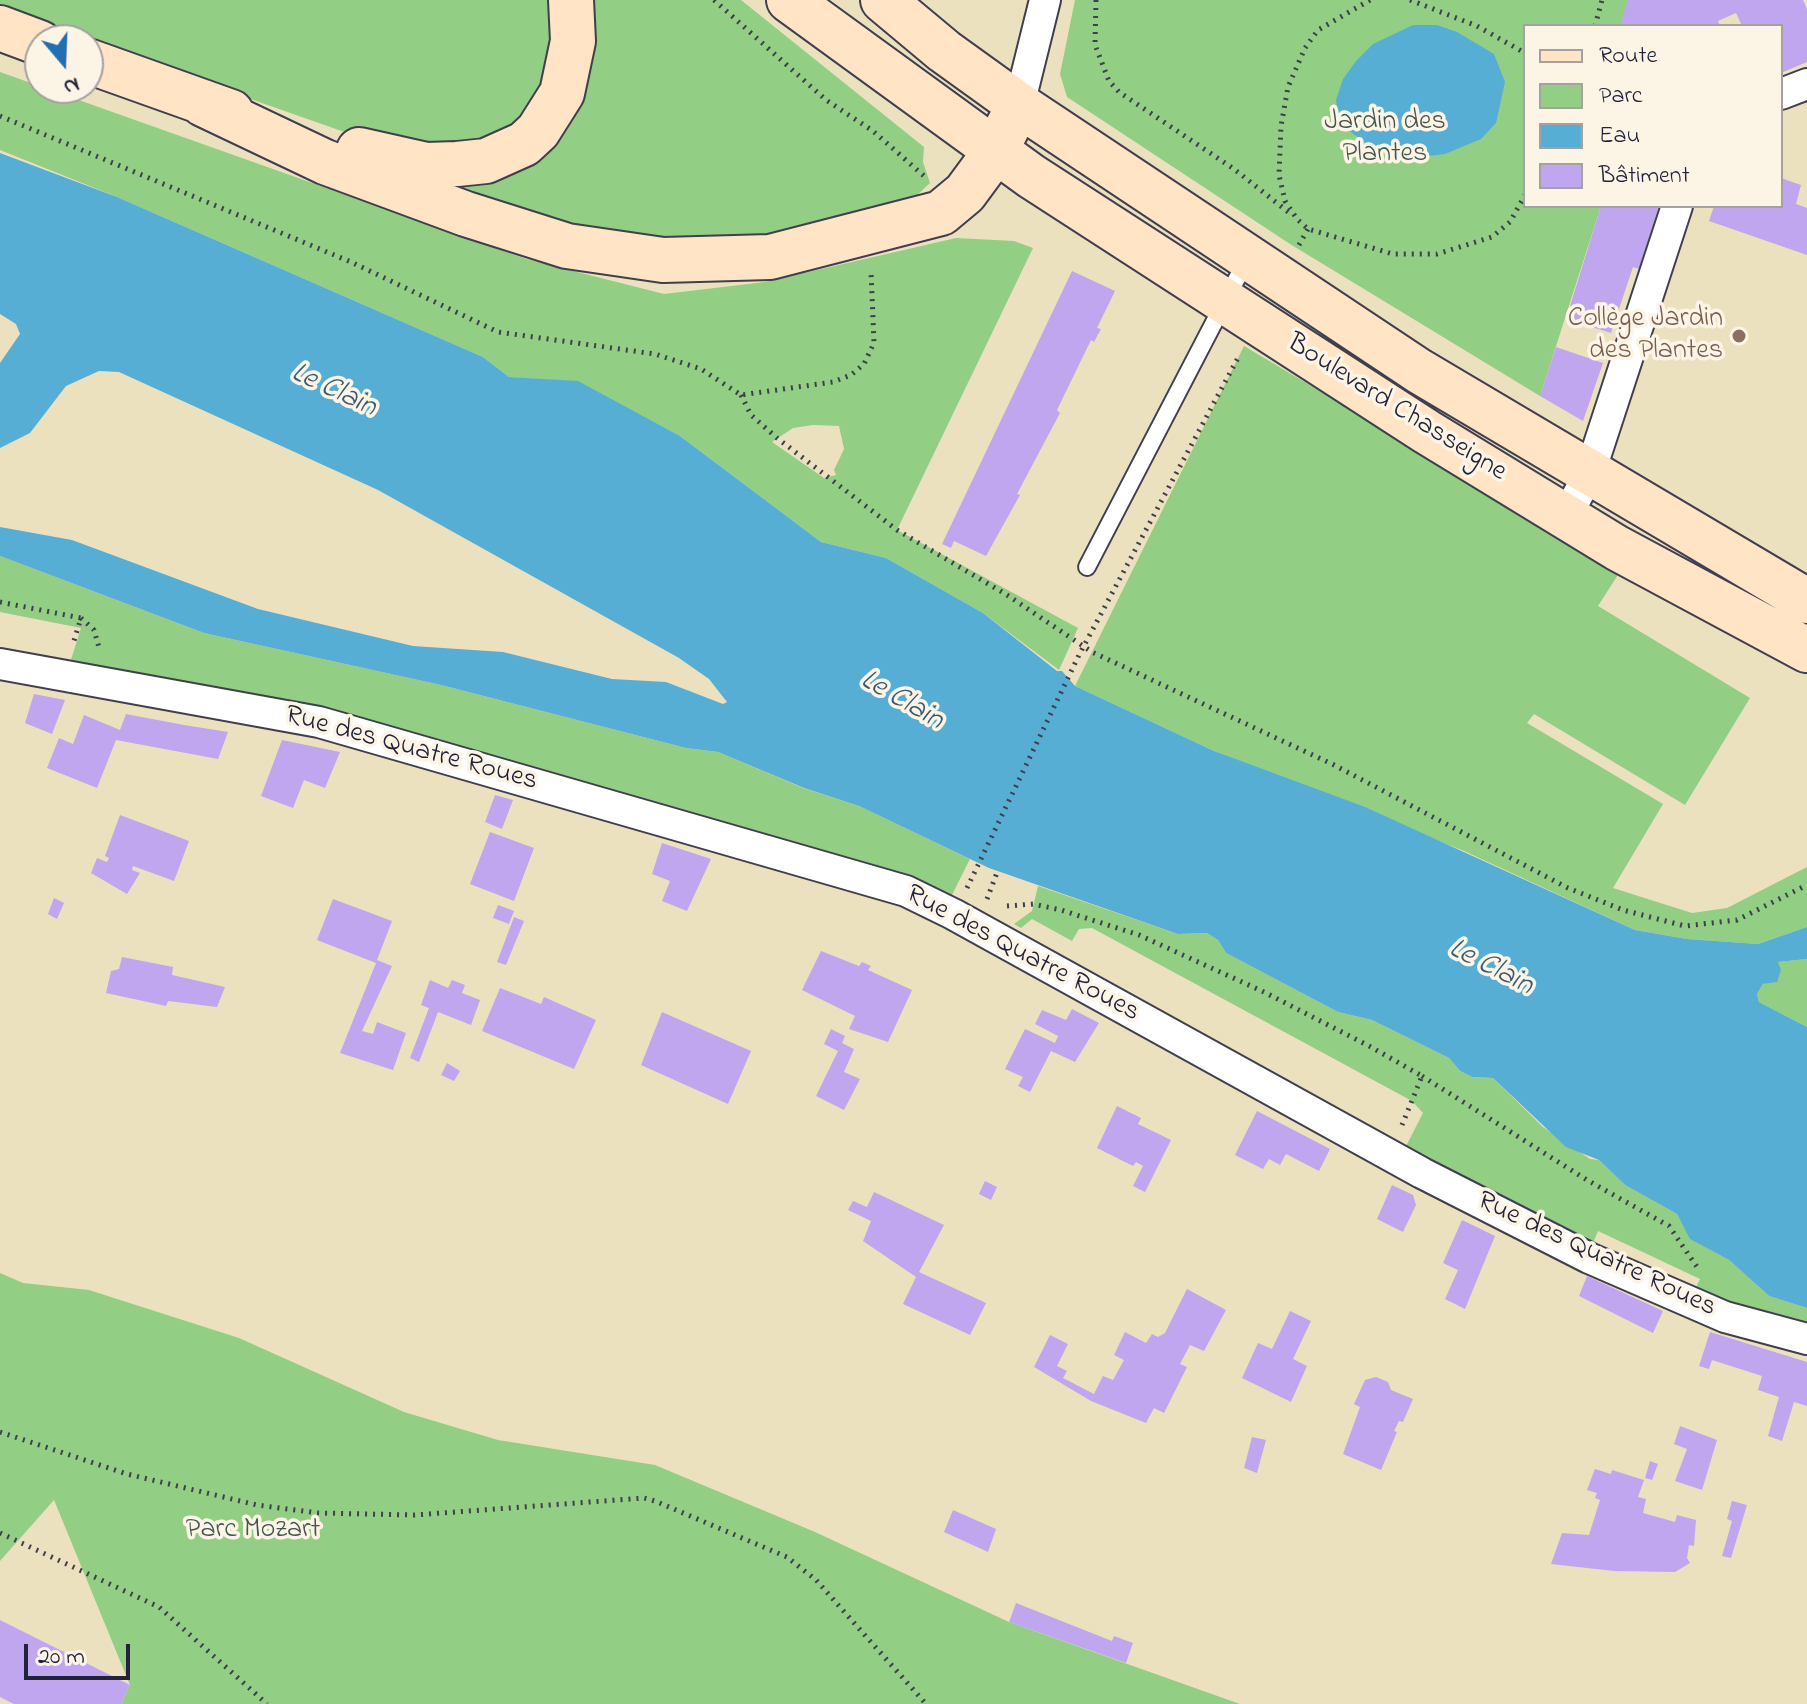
<!DOCTYPE html>
<meta charset="utf-8">
<style>
body{margin:0}
#map{position:relative;width:1807px;height:1704px;overflow:hidden;background:#ece1bf;font-family:"Indie Flower",sans-serif}
canvas{display:block}
.legend{position:absolute;left:1523px;top:24px;width:260px;height:184px;box-sizing:border-box;background:#fcf5e5;border:2px solid #a5a1a1;margin:0;padding:10px 14px;list-style:none;font-size:24px;color:#22223b}
.legend li{display:flex;align-items:center;gap:16px;height:40px}
.legend b{width:40px;border:2px solid #a5a1a1}
.north{position:absolute;left:24px;top:24px;width:80px;height:80px;box-sizing:border-box;background:#fcf5e5;border:2px solid #a5a1a1;border-radius:50%;rotate:161deg;font-size:22px;font-weight:700;line-height:32px;text-align:center;color:#22223b}
.north::after{content:'';display:block;margin:auto;width:28px;height:36px;background:#1f6fb2;clip-path:polygon(50% 0,100% 100%,50% 72%,0 100%)}
.scale{position:absolute;left:24px;top:1644px;width:106px;height:36px;box-sizing:border-box;border:4px solid #22223b;border-top:0;padding-left:10px;font-size:24px;line-height:28px;white-space:nowrap;color:#22223b;-webkit-text-stroke:6px #fcf5e5;paint-order:stroke}
</style>
<div id="map">
<canvas width="1807" height="1704"></canvas>
<ul class="legend">
<li><b style="height:10px;background:#ffe4c6"></b>Route</li>
<li><b style="height:22px;background:#92ce83"></b>Parc</li>
<li><b style="height:22px;background:#57aed4"></b>Eau</li>
<li><b style="height:22px;background:#c0a5ef"></b>Bâtiment</li>
</ul>
<div class="north">N</div>
<div class="scale">20 m</div>
</div>
<script>
const c = document.querySelector('canvas').getContext('2d');
c.lineJoin = 'round';
function paint(path, color) { c.fillStyle = color; c.fill(path, 'evenodd'); }
const toPath = rows => new Path2D(rows.map(r => 'M' + r).join(''));
function trace(path, color, width, dash) { c.strokeStyle = color; c.lineWidth = width; c.lineCap = dash ? 'butt' : 'round'; c.setLineDash(dash || []); c.stroke(path); }
function drawText(font, color, halo, rows, align = 'center') {
  c.font = font + ' "Indie Flower",sans-serif'; c.lineWidth = 7; c.setLineDash([]); c.textBaseline = 'middle'; c.strokeStyle = halo; c.fillStyle = color; for (const [text, x, y, turn = 0] of rows) {
    c.save(); c.translate(x, y); c.rotate((+turn || 0) * Math.PI / 180); c.textAlign = isNaN(turn) ? turn : align; if (halo) c.strokeText(text, 0, 0); c.fillText(text, 0, 0); c.restore();
  }
}
const green = toPath([
 [0,0,562,0,554,71,526,119,477,149,353,135,0,11],
 [590,0,741,0,924,147,923,162,930,183,914,198,796,240,615,241,458,189,455,185,522,153],
 [1075,0,1668,0,1660,26,1525,26,1525,206,1601,206,1540,396,1290,244,1067,97,1060,74],
 [0,72,526,259,664,294,765,282,956,238,1014,241,1033,248,897,530,1078,628,1059,670,983,613,886,558,821,542,680,436,578,382,509,377,483,357,117,197,0,150],
 [813,425,839,426,844,449,834,470,836,475,824,478,772,442,793,428],
 [1244,346,1621,570,1598,606,1750,698,1685,805,1534,714,1527,723,1663,804,1613,888,1692,913,1727,908,1807,867,1807,927,1758,944,1687,939,1635,930,1464,851,1214,751,1075,686],
 [0,556,204,633,441,685,686,748,718,752,803,788,859,806,970,859,951,897,70,663,81,628,0,612],
 [1038,886,1178,934,1207,933,1218,940,1226,953,1338,1012,1372,1020,1449,1058,1460,1071,1472,1077,1493,1078,1543,1127,1590,1159,1599,1160,1625,1185,1677,1214,1691,1239,1729,1260,1769,1296,1807,1308,1807,1326,1694,1292,1700,1279,1598,1231,1593,1243,1404,1150,1423,1113,1412,1101,1092,928,1079,929,1072,941,1032,919,1021,928,1014,924,1032,911],
 [1807,959,1807,1027,1759,1002,1757,994,1763,984,1770,982,1777,962],
 [0,1273,23,1283,89,1290,239,1338,404,1412,498,1440,655,1465,815,1532,1009,1622,1240,1704,121,1704,130,1685,54,1500,0,1561]
]);
const water = toPath([
 [1413,25,1437,25,1457,32,1494,54,1505,82,1496,123,1481,139,1445,154,1420,157,1373,149,1347,129,1338,115,1336,100,1343,79,1356,61,1373,44],
 [0,153,117,197,483,357,509,377,578,381,680,436,821,542,886,558,983,613,1057,671,1062,671,1075,686,1214,751,1365,807,1635,930,1687,939,1758,944,1807,927,1807,959,1778,962,1781,970,1777,982,1763,984,1757,994,1759,1002,1807,1027,1807,1308,1769,1296,1729,1260,1690,1239,1677,1214,1625,1185,1599,1160,1566,1147,1493,1078,1472,1077,1460,1071,1449,1058,1372,1020,1338,1012,1226,953,1218,940,1207,933,1178,934,989,868,859,806,804,788,718,752,686,748,441,685,204,633,0,556,0,527,72,540,258,609,413,646,503,652,612,679,666,682,723,704,727,702,709,679,679,658,378,490,119,372,99,371,66,386,30,433,0,448,0,363,20,334,16,324,0,314]
]);
const building = toPath([
 [1628,0,1803,0,1807,9,1807,62,1781,73,1781,26,1742,26,1736,13,1718,21,1720,26,1620,26],
 [1781,178,1801,185,1796,204,1807,208,1807,255,1709,221,1714,206,1781,206],
 [1601,206,1659,206,1639,269,1633,267,1611,333,1566,319],
 [1072,271,1115,291,1097,328,1101,329,1094,342,1091,340,1057,410,1060,413,1017,494,1020,495,986,556,954,541,951,548,942,544],
 [1556,347,1603,363,1583,421,1540,396],
 [34,694,65,700,52,734,25,723],
 [126,714,184,725,228,732,218,759,116,740,97,788,47,768,59,738,73,744,84,715,120,730],
 [282,740,340,752,325,788,304,780,293,808,261,796],
 [495,795,513,800,502,829,485,822],
 [120,815,189,841,174,881,133,866,132,870,140,873,127,894,91,873,97,858,107,862,109,858,105,856],
 [490,832,534,848,514,901,470,884],
 [662,843,711,859,687,911,662,901,670,881,652,874],
 [54,898,64,903,57,919,48,914],
 [333,899,392,921,377,960,392,966,362,1031,373,1034,377,1022,406,1033,393,1070,340,1053,376,963,317,940],
 [498,905,514,911,509,924,493,918],
 [514,917,524,921,506,965,497,962],
 [821,951,859,966,862,962,871,966,868,970,912,990,888,1042,849,1029,855,1016,802,990],
 [122,957,173,967,172,975,225,987,217,1007,168,1001,166,1006,106,993,111,971,119,969],
 [430,980,448,988,452,980,465,985,462,993,480,1000,471,1025,438,1012,419,1062,410,1058,429,1008,421,1005],
 [500,988,541,1004,544,997,596,1020,574,1069,482,1031],
 [1072,1009,1099,1023,1075,1062,1051,1051,1030,1092,1018,1086,1023,1077,1005,1069,1025,1029,1055,1043,1058,1036,1035,1024,1042,1010,1066,1020],
 [662,1012,751,1051,728,1104,641,1065],
 [831,1029,845,1036,842,1043,854,1049,844,1072,860,1079,844,1110,816,1096,838,1051,824,1044],
 [447,1063,460,1071,454,1081,441,1075],
 [1117,1106,1141,1118,1138,1124,1171,1140,1145,1192,1133,1186,1143,1166,1136,1162,1133,1166,1097,1148],
 [1257,1111,1330,1149,1319,1171,1286,1154,1280,1165,1269,1159,1263,1169,1235,1155],
 [985,1181,997,1187,991,1200,979,1194],
 [1392,1185,1413,1195,1416,1205,1403,1232,1377,1219],
 [874,1192,944,1225,919,1272,986,1303,970,1335,903,1304,916,1277,863,1241,871,1221,848,1210,853,1201,867,1207],
 [1462,1220,1495,1236,1465,1309,1445,1299,1458,1270,1443,1263],
 [1587,1276,1663,1311,1653,1333,1579,1296],
 [1187,1289,1226,1310,1204,1351,1190,1345,1180,1364,1187,1367,1164,1413,1154,1408,1146,1423,1091,1401,1034,1367,1050,1335,1068,1344,1057,1366,1067,1371,1063,1378,1094,1394,1103,1376,1113,1380,1124,1360,1114,1355,1125,1332,1146,1343,1152,1334,1158,1337,1165,1333],
 [1290,1311,1311,1321,1293,1359,1307,1366,1291,1402,1242,1378,1258,1343,1272,1349],
 [1710,1332,1807,1362,1807,1406,1794,1402,1782,1441,1768,1436,1779,1397,1758,1390,1762,1376,1712,1360,1709,1369,1699,1366],
 [1376,1377,1388,1382,1391,1390,1413,1399,1403,1422,1399,1421,1394,1431,1397,1432,1381,1470,1343,1454,1360,1407,1354,1404,1365,1380],
 [1680,1426,1717,1440,1702,1490,1675,1481,1687,1449,1674,1444],
 [1252,1437,1266,1440,1257,1473,1244,1468],
 [1650,1461,1658,1464,1652,1480,1645,1478],
 [1595,1469,1611,1474,1612,1470,1644,1480,1638,1497,1646,1499,1643,1513,1675,1522,1677,1515,1696,1520,1694,1546,1689,1545,1687,1558,1690,1563,1675,1572,1614,1571,1551,1564,1562,1533,1589,1535,1600,1500,1595,1498,1597,1493,1587,1490],
 [1732,1501,1747,1505,1731,1558,1722,1556,1732,1521,1727,1519],
 [953,1510,996,1529,988,1552,944,1532],
 [1016,1603,1112,1641,1114,1636,1133,1643,1126,1663,1009,1622],
 [0,1620,130,1685,121,1704,14,1704,0,1697]
]);
const path = toPath([
 [714,0,826,100,873,131,924,176],
 [1096,0,1095,45,1109,81,1119,92,1234,169,1292,215],
 [1370,0,1318,30,1305,48,1288,87,1281,126,1279,175,1285,201,1297,219,1308,229,1393,254,1437,254,1492,237,1510,222,1525,195],
 [1410,0,1477,26,1525,53],
 [1595,26,1602,0],
 [0,116,351,262,498,332,655,354,701,369,741,395,833,382,851,375,864,364,874,343,871,271],
 [1299,245,1308,229],
 [741,395,751,415,777,438,897,530,1007,595,1092,652,1334,765,1568,888,1623,910,1685,926,1737,920,1807,885],
 [0,602,81,618,73,644],
 [81,618,94,630,100,651],
 [967,888,1079,655,1239,356],
 [987,899,998,870],
 [1007,906,1033,904,1061,910,1139,935,1264,992,1371,1047,1422,1076,1402,1125],
 [1422,1076,1587,1180,1669,1226,1697,1267],
 [0,1432,127,1474,257,1505,318,1513,415,1515,644,1498,655,1501,787,1557,816,1580,926,1704],
 [0,1533,159,1607,267,1704]
]);
const lane = toPath([
 [1087,567,1247,259]
]);
const street = toPath([
 [1781,94,1807,84],
 [1019,105,1045,0],
 [1566,517,1590,472,1677,206],
 [0,664,319,722,906,891,953,914,1422,1173,1589,1258,1725,1317,1807,1339]
]);
const secondary = toPath([
 [789,0,1031,176,1427,432,1617,548,1807,650],
 [883,0,944,51,1019,105,1419,371,1807,601],
 [0,28,40,43],
 [88,61,231,112],
 [203,104,325,162,466,214,567,246,663,260,770,257,941,213,965,193,996,151,1009,124],
 [359,150,426,165,457,164,486,161,524,144,538,131,562,93,573,41,571,0]
]);
const markers = [
 [1739,336,8,"#8d6e63"]
];
const parkNames = [
 ["Jardin des",1385,123],
 ["Plantes",1385,155],
 ["Parc Mozart",253,1531]
];
const educationNames = [
 ["Collège Jardin",1723,320],
 ["des Plantes",1723,352]
];
const streetNames = [
 ["Boulevard Chasseigne",1396,409,32],
 ["Rue des Quatre Roues",411,750,15],
 ["Rue des Quatre Roues",1022,955,28],
 ["Rue des Quatre Roues",1596,1256,25]
];
const waterNames = [
 ["Le Clain",333,392,25],
 ["Le Clain",901,702,30],
 ["Le Clain",1490,969,27]
];
paint(green, '#92ce83');
paint(water, '#57aed4');
paint(building, '#c0a5ef');
trace(lane, '#403f4f', 20);
trace(street, '#403f4f', 34);
trace(secondary, '#403f4f', 48);
trace(path, '#403f4f', 5, [2, 6]);
trace(lane, '#fff', 16);
trace(street, '#fff', 30);
trace(secondary, '#ffe4c6', 44);
for (const [x, y, r, color] of markers) { const dot = new Path2D(); dot.arc(x, y, r, 0, 2 * Math.PI); c.fillStyle = color; c.fill(dot); trace(dot, '#fcf5e5', 3); }
drawText('28px', '#445651', '#fcf5e5', parkNames);
drawText('28px', '#785e54', '#fcf5e5', educationNames, 'right');
drawText('28px', '#22223b', '#fcf5e5', streetNames);
drawText('italic 30px', '#375a78', '#fcf5e5', waterNames);
</script>
